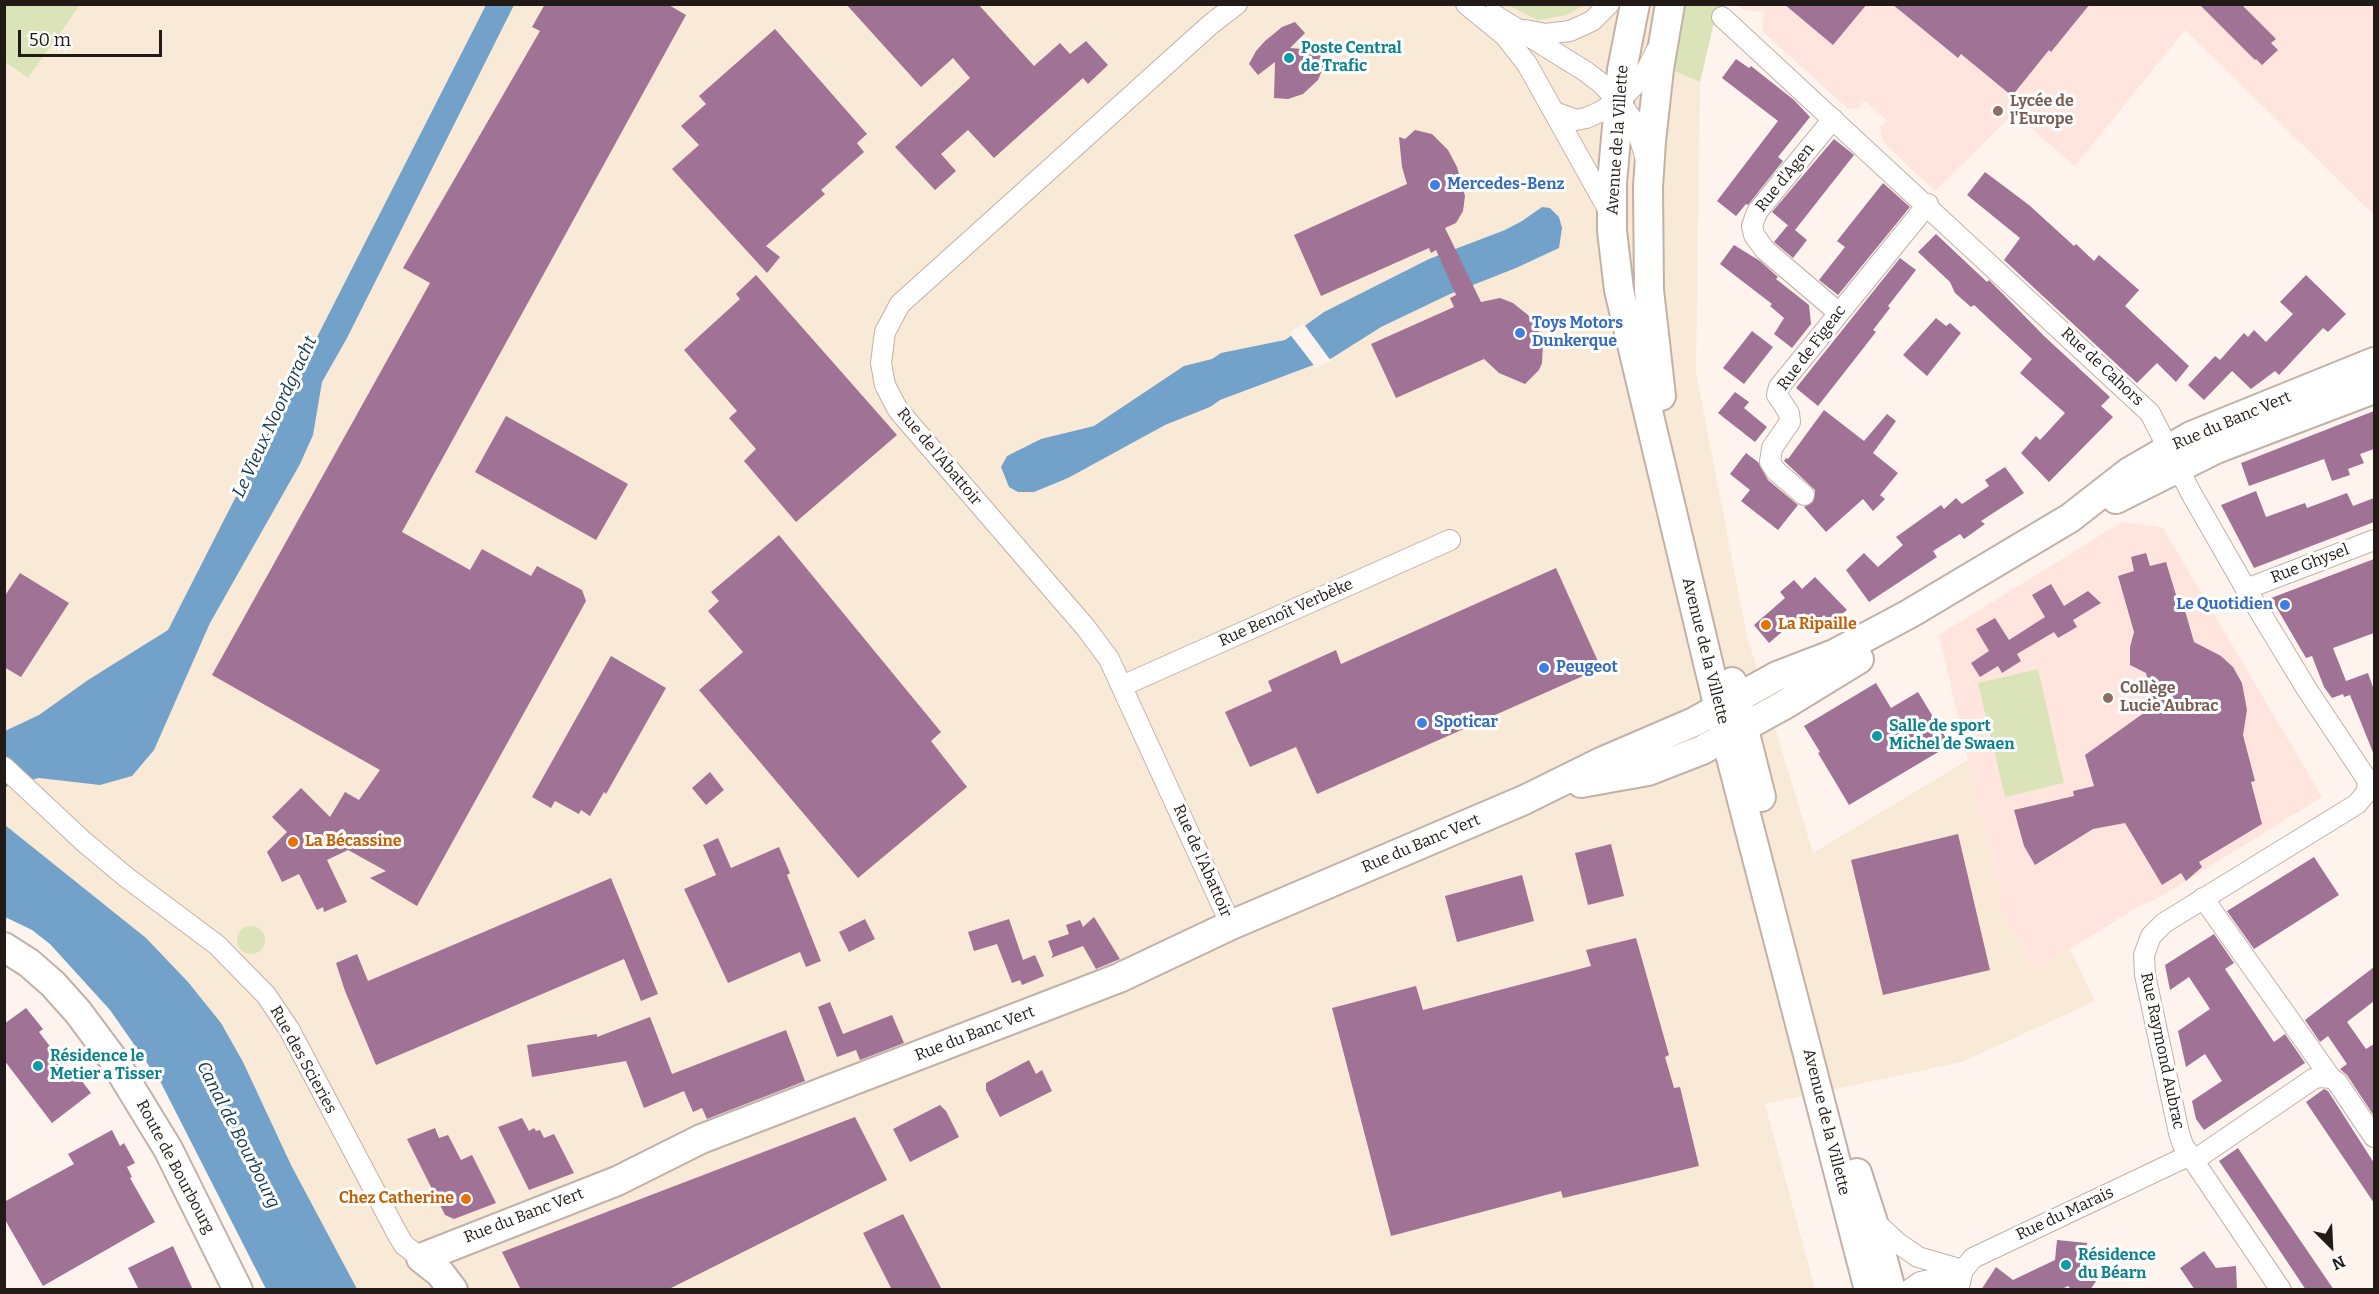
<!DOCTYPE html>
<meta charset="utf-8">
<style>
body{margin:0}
#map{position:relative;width:2379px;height:1294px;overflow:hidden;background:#fef3ed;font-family:Bitter,serif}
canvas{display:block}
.frame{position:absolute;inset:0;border:6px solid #211a17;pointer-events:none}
.north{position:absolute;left:2301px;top:1216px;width:60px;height:60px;-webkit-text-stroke:4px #fff;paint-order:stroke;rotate:156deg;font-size:16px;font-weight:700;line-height:24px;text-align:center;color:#211a17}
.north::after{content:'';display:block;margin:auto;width:21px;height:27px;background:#211a17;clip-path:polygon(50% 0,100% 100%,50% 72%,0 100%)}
.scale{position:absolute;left:18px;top:30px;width:144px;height:27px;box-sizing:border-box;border:3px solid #211a17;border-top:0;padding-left:8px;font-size:18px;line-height:21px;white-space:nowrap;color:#211a17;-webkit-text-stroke:4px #fff;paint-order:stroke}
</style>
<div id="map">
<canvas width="2379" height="1294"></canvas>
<div class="frame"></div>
<div class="north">N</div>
<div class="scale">50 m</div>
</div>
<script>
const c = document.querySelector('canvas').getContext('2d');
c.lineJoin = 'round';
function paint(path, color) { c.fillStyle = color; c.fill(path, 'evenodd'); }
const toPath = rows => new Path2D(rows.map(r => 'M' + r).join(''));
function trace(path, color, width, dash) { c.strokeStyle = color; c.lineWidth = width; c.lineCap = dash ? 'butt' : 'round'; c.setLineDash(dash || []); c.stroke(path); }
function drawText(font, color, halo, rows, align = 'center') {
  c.font = font + ' Bitter,serif'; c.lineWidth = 6; c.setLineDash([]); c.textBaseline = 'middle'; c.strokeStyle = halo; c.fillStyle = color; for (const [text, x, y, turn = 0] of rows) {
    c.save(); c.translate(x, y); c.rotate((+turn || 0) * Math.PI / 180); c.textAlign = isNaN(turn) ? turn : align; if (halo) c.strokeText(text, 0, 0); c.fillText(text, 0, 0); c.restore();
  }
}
const industrial = toPath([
 [80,5,1723,5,1713,26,1700,82,1696,373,1747,636,1813,853,1968,760,2005,919,2025,951,2030,974,2070,949,2095,1001,1962,1062,1765,1104,1815,1289,335,1289,5,864,5,62,28,78]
]);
const education = toPath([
 [1735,5,2374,5,2374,215,2185,30,2075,166,2019,118,2010,117,1935,191,1883,142,1880,127,1887,121,1865,101,1859,108,1848,109,1762,31,1764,12,1745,10],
 [2122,522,2163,528,2322,797,2162,896,2136,908,2030,974,2025,951,2005,919,1939,635]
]);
const green = toPath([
 [5,4,80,5,28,78,5,62],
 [1507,5,1585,5,1566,15,1538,20],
 [1686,5,1723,5,1713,26,1700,82,1672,70],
 [2038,669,2064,783,2005,797,1978,683],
 '237 940a14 14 0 1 1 28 0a14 14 0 1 1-28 0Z'
]);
const water = toPath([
 [486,5,514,5,347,338,322,382,313,435,300,464,210,623,154,750,132,776,100,785,39,778,7,786,5,789,5,731,39,715,88,680,168,630],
 [1542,207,1550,208,1559,217,1562,228,1559,248,1516,268,1450,294,1381,327,1332,358,1220,400,1210,407,1165,425,1068,478,1034,492,1018,492,1009,487,1001,467,1007,456,1041,439,1094,426,1184,366,1212,359,1221,353,1285,340,1324,312,1429,259,1505,230,1522,221],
 [5,825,146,938,188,982,221,1023,243,1062,291,1165,357,1289,266,1289,161,1083,110,1010,50,944,32,930,5,917]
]);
const pier = toPath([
 [1303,323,1331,361,1316,368,1289,333]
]);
const building = toPath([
 [545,4,667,4,686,15,402,532,470,570,482,549,531,576,537,566,582,590,586,601,417,906,370,878,386,871,348,850,327,860,347,902,324,912,323,907,317,910,299,874,282,882,267,852,287,832,272,817,301,788,330,817,345,792,359,800,380,770,212,675,430,283,403,268,540,31,532,27],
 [846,4,978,4,1034,66,1060,43,1070,54,1086,41,1108,65,1088,84,1083,78,994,158,968,130,941,154,956,171,935,190,895,147,970,78,953,58,921,87],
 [1784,4,1867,4,1833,45],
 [1892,4,2090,4,2051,52,2049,50,2012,96,1961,54,1958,58],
 [2199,4,2241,4,2276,39,2271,43,2278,50,2262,65,2256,59,2255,60],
 [1295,22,1305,33,1290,48,1326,51,1325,63,1318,80,1303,94,1288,99,1274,98,1275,62,1258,75,1249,64,1256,51,1265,41,1282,27],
 [775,29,867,134,857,143,864,152,821,190,825,194,766,246,780,257,767,273,672,169,699,145,681,126,706,104,699,96],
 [1736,59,1749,68,1751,66,1794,100,1810,117,1778,157,1783,161,1748,205,1746,204,1736,216,1717,201,1778,121,1722,78],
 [1415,130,1432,134,1448,150,1457,167,1465,196,1463,211,1456,223,1445,228,1481,302,1500,298,1513,303,1528,315,1537,327,1543,342,1542,363,1539,370,1525,384,1499,373,1484,359,1396,398,1371,344,1454,307,1450,298,1456,295,1436,250,1431,253,1429,248,1321,296,1294,235,1407,184,1402,167,1399,137,1405,139],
 [1834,139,1854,155,1795,230,1807,240,1793,258,1774,242,1788,225,1790,227,1772,212],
 [1985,172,2029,205,2074,246,2076,244,2094,261,2099,255,2139,290,2125,306,2189,366,2176,382,2157,363,2137,383,2004,260,2020,238,1967,195],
 [1883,183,1910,207,1838,295,1819,280,1845,247,1837,241],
 [1936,234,1987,282,1989,280,2003,294,2044,336,2110,397,2101,406,2113,417,2049,482,2021,453,2036,436,2040,440,2065,413,2020,373,2032,359,1974,305,1971,307,1955,293,1950,282,1918,252],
 [1734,245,1760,261,1778,277,1776,279,1809,305,1811,324,1792,348,1774,334,1784,318,1770,306,1772,304,1720,264],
 [1900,258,1916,270,1888,306,1890,308,1873,330,1876,332,1818,406,1796,388],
 [756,275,897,435,796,522,744,461,756,449,729,418,737,411,684,350,740,299,736,294],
 [2306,275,2346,314,2328,332,2323,328,2279,375,2275,371,2251,389,2232,371,2204,400,2188,385,2215,356,2220,360,2244,333,2248,337,2254,330,2266,342,2293,314,2280,302],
 [1936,318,1946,326,1950,323,1961,333,1927,376,1903,355],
 [1752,331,1773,347,1744,384,1723,368],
 [1735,392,1749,402,1744,408,1767,427,1755,442,1718,413],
 [1824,410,1864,441,1887,414,1896,421,1873,453,1898,473,1880,495,1885,499,1873,511,1863,499,1826,532,1804,507,1813,502,1815,490,1784,461,1786,458,1788,459],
 [2374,411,2374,449,2360,454,2364,463,2348,469,2350,475,2332,481,2324,459,2249,486,2241,463],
 [506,416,628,484,596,540,475,472],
 [1746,453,1758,462,1768,480,1798,505,1778,530,1741,501,1750,490,1730,474],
 [2005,467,2024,493,1981,521,1985,524,1964,539,1960,534,1933,551,1937,557,1869,602,1846,570,1864,553,1878,567,1903,545,1896,537,1941,505,1944,509,1956,498,1962,504,1989,486,1985,480],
 [2256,491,2266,517,2305,503,2307,508,2347,493,2353,506,2374,498,2374,522,2254,568,2221,505],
 [779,535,941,732,931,741,967,787,858,878,699,690,743,652,708,611,719,601,711,592],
 [2146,553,2150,566,2166,562,2180,608,2184,607,2194,642,2221,656,2233,667,2242,683,2247,710,2243,735,2255,781,2251,782,2262,824,2199,862,2202,867,2186,881,2181,873,2162,885,2125,823,2093,829,2035,865,2024,846,2014,810,2074,796,2073,791,2094,786,2085,755,2155,705,2146,673,2130,665,2130,647,2134,632,2118,576,2134,571,2131,557],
 [2374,559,2374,633,2333,648,2346,681,2368,673,2374,690,2374,755,2350,695,2344,697,2343,694,2332,698,2324,687,2312,656,2306,658,2271,598],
 [1556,568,1601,668,1317,794,1296,747,1250,767,1225,712,1272,691,1268,681,1336,650,1341,664],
 [20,573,69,603,21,677,4,667,4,597],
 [1815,577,1847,610,1831,622,1824,615,1814,624,1804,613,1769,643,1754,625,1785,598,1780,592,1794,580,1802,589],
 [2051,584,2064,606,2088,591,2101,603,2073,620,2077,627,2058,638,2054,632,2017,654,2021,661,2002,673,1998,666,1980,677,1971,663,1989,651,1976,629,1995,618,2009,640,2045,617,2032,595],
 [611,656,666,688,606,794,604,792,590,816,581,810,579,814,555,801,551,808,532,797],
 [1876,683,1891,708,1918,692,1950,745,1849,805,1818,753,1820,752,1804,726],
 [710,772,724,790,706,805,692,788],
 [1958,834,1990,970,1883,995,1851,860],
 [718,838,731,868,779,847,790,873,787,875,821,961,806,967,800,952,728,983,684,889,716,875,703,845],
 [1611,844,1624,896,1588,905,1575,853],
 [2314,857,2339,895,2254,949,2227,911],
 [1522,875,1534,921,1457,942,1445,896],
 [611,878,658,994,641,1001,624,959,376,1065,345,991,336,963,357,954,368,981],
 [1094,917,1120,959,1096,969,1083,946,1051,958,1053,955,1048,941,1069,934,1066,925,1080,920,1083,927],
 [865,919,875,939,849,952,839,932],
 [1009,919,1023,960,1035,955,1044,976,1022,985,1020,980,1012,983,997,944,974,951,968,932],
 [2214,934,2234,963,2225,969,2274,1042,2285,1034,2305,1063,2204,1130,2196,1119,2192,1101,2222,1081,2205,1054,2186,1067,2178,1031,2210,1009,2189,977,2170,990,2165,965],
 [1636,938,1669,1055,1665,1057,1674,1088,1680,1087,1699,1166,1563,1198,1561,1191,1391,1236,1332,1008,1416,986,1423,1010,1591,966,1586,950],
 [2374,967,2374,1001,2347,1022,2366,1049,2374,1044,2374,1116,2347,1075,2340,1069,2347,1064,2328,1036,2320,1042,2305,1020],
 [830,1002,843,1034,892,1015,904,1043,860,1060,856,1050,837,1057,818,1007],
 [26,1008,43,1029,39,1032,71,1074,74,1071,91,1093,52,1123,4,1060,4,1024],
 [650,1017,672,1074,786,1030,805,1081,707,1119,702,1108,693,1112,684,1091,644,1108,626,1061,532,1077,527,1045,597,1034,597,1037],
 [1029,1060,1036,1074,1042,1070,1052,1091,1000,1117,986,1090,986,1083],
 [2324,1089,2328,1091,2374,1163,2374,1203,2306,1102],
 [940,1105,946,1111,959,1137,910,1162,893,1129],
 [855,1117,887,1180,667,1290,521,1290,502,1252],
 [522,1118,529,1131,534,1128,536,1131,540,1130,544,1138,554,1134,574,1173,529,1190,498,1127],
 [435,1128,439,1138,448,1135,461,1160,472,1155,496,1203,454,1219,445,1215,407,1139],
 [112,1130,120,1146,124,1143,135,1163,127,1167,132,1177,130,1178,155,1222,43,1286,4,1218,4,1202,74,1164,68,1154],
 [2238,1148,2285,1218,2334,1290,2306,1290,2278,1248,2219,1161],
 [903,1214,942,1290,892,1290,863,1233],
 [2057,1240,2087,1243,2085,1262,2101,1274,2090,1290,2072,1290,2068,1286,2060,1290,1981,1290,1996,1267,2013,1280,2055,1260],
 [173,1246,193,1290,139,1290,128,1268],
 [2204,1251,2216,1268,2236,1266,2237,1290,2195,1290,2180,1268]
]);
const street = toPath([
 [1466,4,1505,36,1527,64,1608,209],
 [1493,14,1585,71,1602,84,1625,109,1635,123,1645,156],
 [1722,17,2150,413,2191,493,2246,589,2308,691,2366,778,2368,785,2366,793,2357,804,2164,923,2151,936,2144,955,2145,975,2179,1133,2183,1145,2281,1290],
 [1525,30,1546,34,1570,31,1592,21,1609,4],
 [1555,112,1576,120,1586,118,1602,111,1625,95,1636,84,1647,69,1656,51],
 [1833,119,1757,212,1752,226,1754,235,1765,250,1839,313],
 [1804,495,1776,471,1770,462,1772,448,1790,422,1789,413,1777,395,1779,387,1928,204],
 [2246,589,2374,540],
 [1122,686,1450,540],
 [4,767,83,841,126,877,217,945,266,995,289,1029,398,1235,404,1245,421,1258],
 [2203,898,2331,1078],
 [1231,925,1109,659,1086,628,898,410,885,385,881,363,885,332,900,304,1211,24,1237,4],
 [2193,1161,2313,1079,2320,1077,2331,1078,2337,1082,2374,1137],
 [1873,1220,1898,1243,1918,1257,1963,1270],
 [1909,1290,1920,1282,1930,1280,1958,1285],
 [1958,1290,1963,1270,1973,1258,2190,1155]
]);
const secondary = toPath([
 [1635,4,1622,70,1612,183,1612,231,1619,290,1726,738,1869,1290],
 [1661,396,1649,290,1648,187,1651,141,1659,69,1670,4],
 [2116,499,2216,449,2374,389],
 [1732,682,1761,797],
 [1581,783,1648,771,1702,750,1784,705,1859,659],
 [4,947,29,963,53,984,78,1012,113,1059,168,1149,238,1290],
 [1857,1173,1872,1219,1891,1290],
 [453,1290,440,1273,421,1258,617,1181,701,1139,1119,978,1231,925,1524,800,1601,762,1694,722,1777,676,1834,654,1909,614,2070,518,2129,472,2191,436,2374,362]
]);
const markers = [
 [1289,58,6,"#0f9aa8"],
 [1998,111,6,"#8d6e63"],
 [1435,185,6,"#3f7fe0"],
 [1520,333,6,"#3f7fe0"],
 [2285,605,6,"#3f7fe0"],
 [1766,625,6,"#e8710a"],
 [1544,668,6,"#3f7fe0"],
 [2108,698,6,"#8d6e63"],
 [1422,723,6,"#3f7fe0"],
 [1877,736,6,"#0f9aa8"],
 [293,842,6,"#e8710a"],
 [38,1066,6,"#0f9aa8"],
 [466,1199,6,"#e8710a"],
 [2066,1265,6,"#0f9aa8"]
];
const cultureNames = [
 ["Poste Central",1301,49],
 ["de Trafic",1301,67],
 ["Salle de sport",1889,727],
 ["Michel de Swaen",1889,745],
 ["Résidence le",50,1057],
 ["Metier a Tisser",50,1075],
 ["Résidence",2078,1256],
 ["du Béarn",2078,1274]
];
const educationNames = [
 ["Lycée de",2010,102],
 ["l'Europe",2010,120],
 ["Collège",2120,689],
 ["Lucie Aubrac",2120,707]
];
const streetNames = [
 ["Avenue de la Villette",1618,140,-86],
 ["Rue d'Agen",1785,178,-51],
 ["Rue de Figeac",1812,348,-53],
 ["Rue de Cahors",2102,367,43],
 ["Rue du Banc Vert",2232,421,-23],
 ["Rue de l'Abattoir",939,457,50],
 ["Rue Ghysel",2310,564,-21],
 ["Rue Benoît Verbèke",1286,613,-24],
 ["Avenue de la Villette",1705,651,76],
 ["Rue du Banc Vert",1421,844,-23],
 ["Rue de l'Abattoir",1202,861,66],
 ["Rue du Banc Vert",975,1034,-21],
 ["Rue Raymond Aubrac",2162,1051,78],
 ["Rue des Scieries",303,1060,61],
 ["Avenue de la Villette",1826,1122,76],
 ["Route de Bourbourg",175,1167,62],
 ["Rue du Marais",2065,1214,-25],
 ["Rue du Banc Vert",524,1216,-21]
];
const shopNames = [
 ["Mercedes-Benz",1447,185],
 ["Toys Motors",1532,324],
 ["Dunkerque",1532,342],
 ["Le Quotidien",2273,605,"right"],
 ["Peugeot",1556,668],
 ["Spoticar",1434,723]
];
const foodNames = [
 ["La Ripaille",1778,625],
 ["La Bécassine",305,842],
 ["Chez Catherine",454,1199,"right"]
];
const waterNames = [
 ["Le Vieux Noordgracht",275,417,-65],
 ["Canal de Bourbourg",238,1135,63]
];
paint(industrial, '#f9e9d7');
paint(education, '#ffe5de');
paint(green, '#dbe4b8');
paint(water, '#72a2c9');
paint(pier, '#fef3ed');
paint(building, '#a07296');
trace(street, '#c2b1a7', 22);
trace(secondary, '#c2b1a7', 32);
trace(street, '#fff', 20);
trace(secondary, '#fff', 28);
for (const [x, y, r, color] of markers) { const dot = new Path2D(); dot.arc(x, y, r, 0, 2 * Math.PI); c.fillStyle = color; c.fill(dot); trace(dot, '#fff', 2); }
drawText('bold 16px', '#0d838f', '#fff', cultureNames, 'left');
drawText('bold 16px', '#785e54', '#fff', educationNames, 'left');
drawText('16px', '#211a17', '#fff', streetNames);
drawText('bold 16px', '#366cbe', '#fff', shopNames, 'left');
drawText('bold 16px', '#c56008', '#fff', foodNames, 'left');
drawText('italic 18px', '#103651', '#fff', waterNames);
</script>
